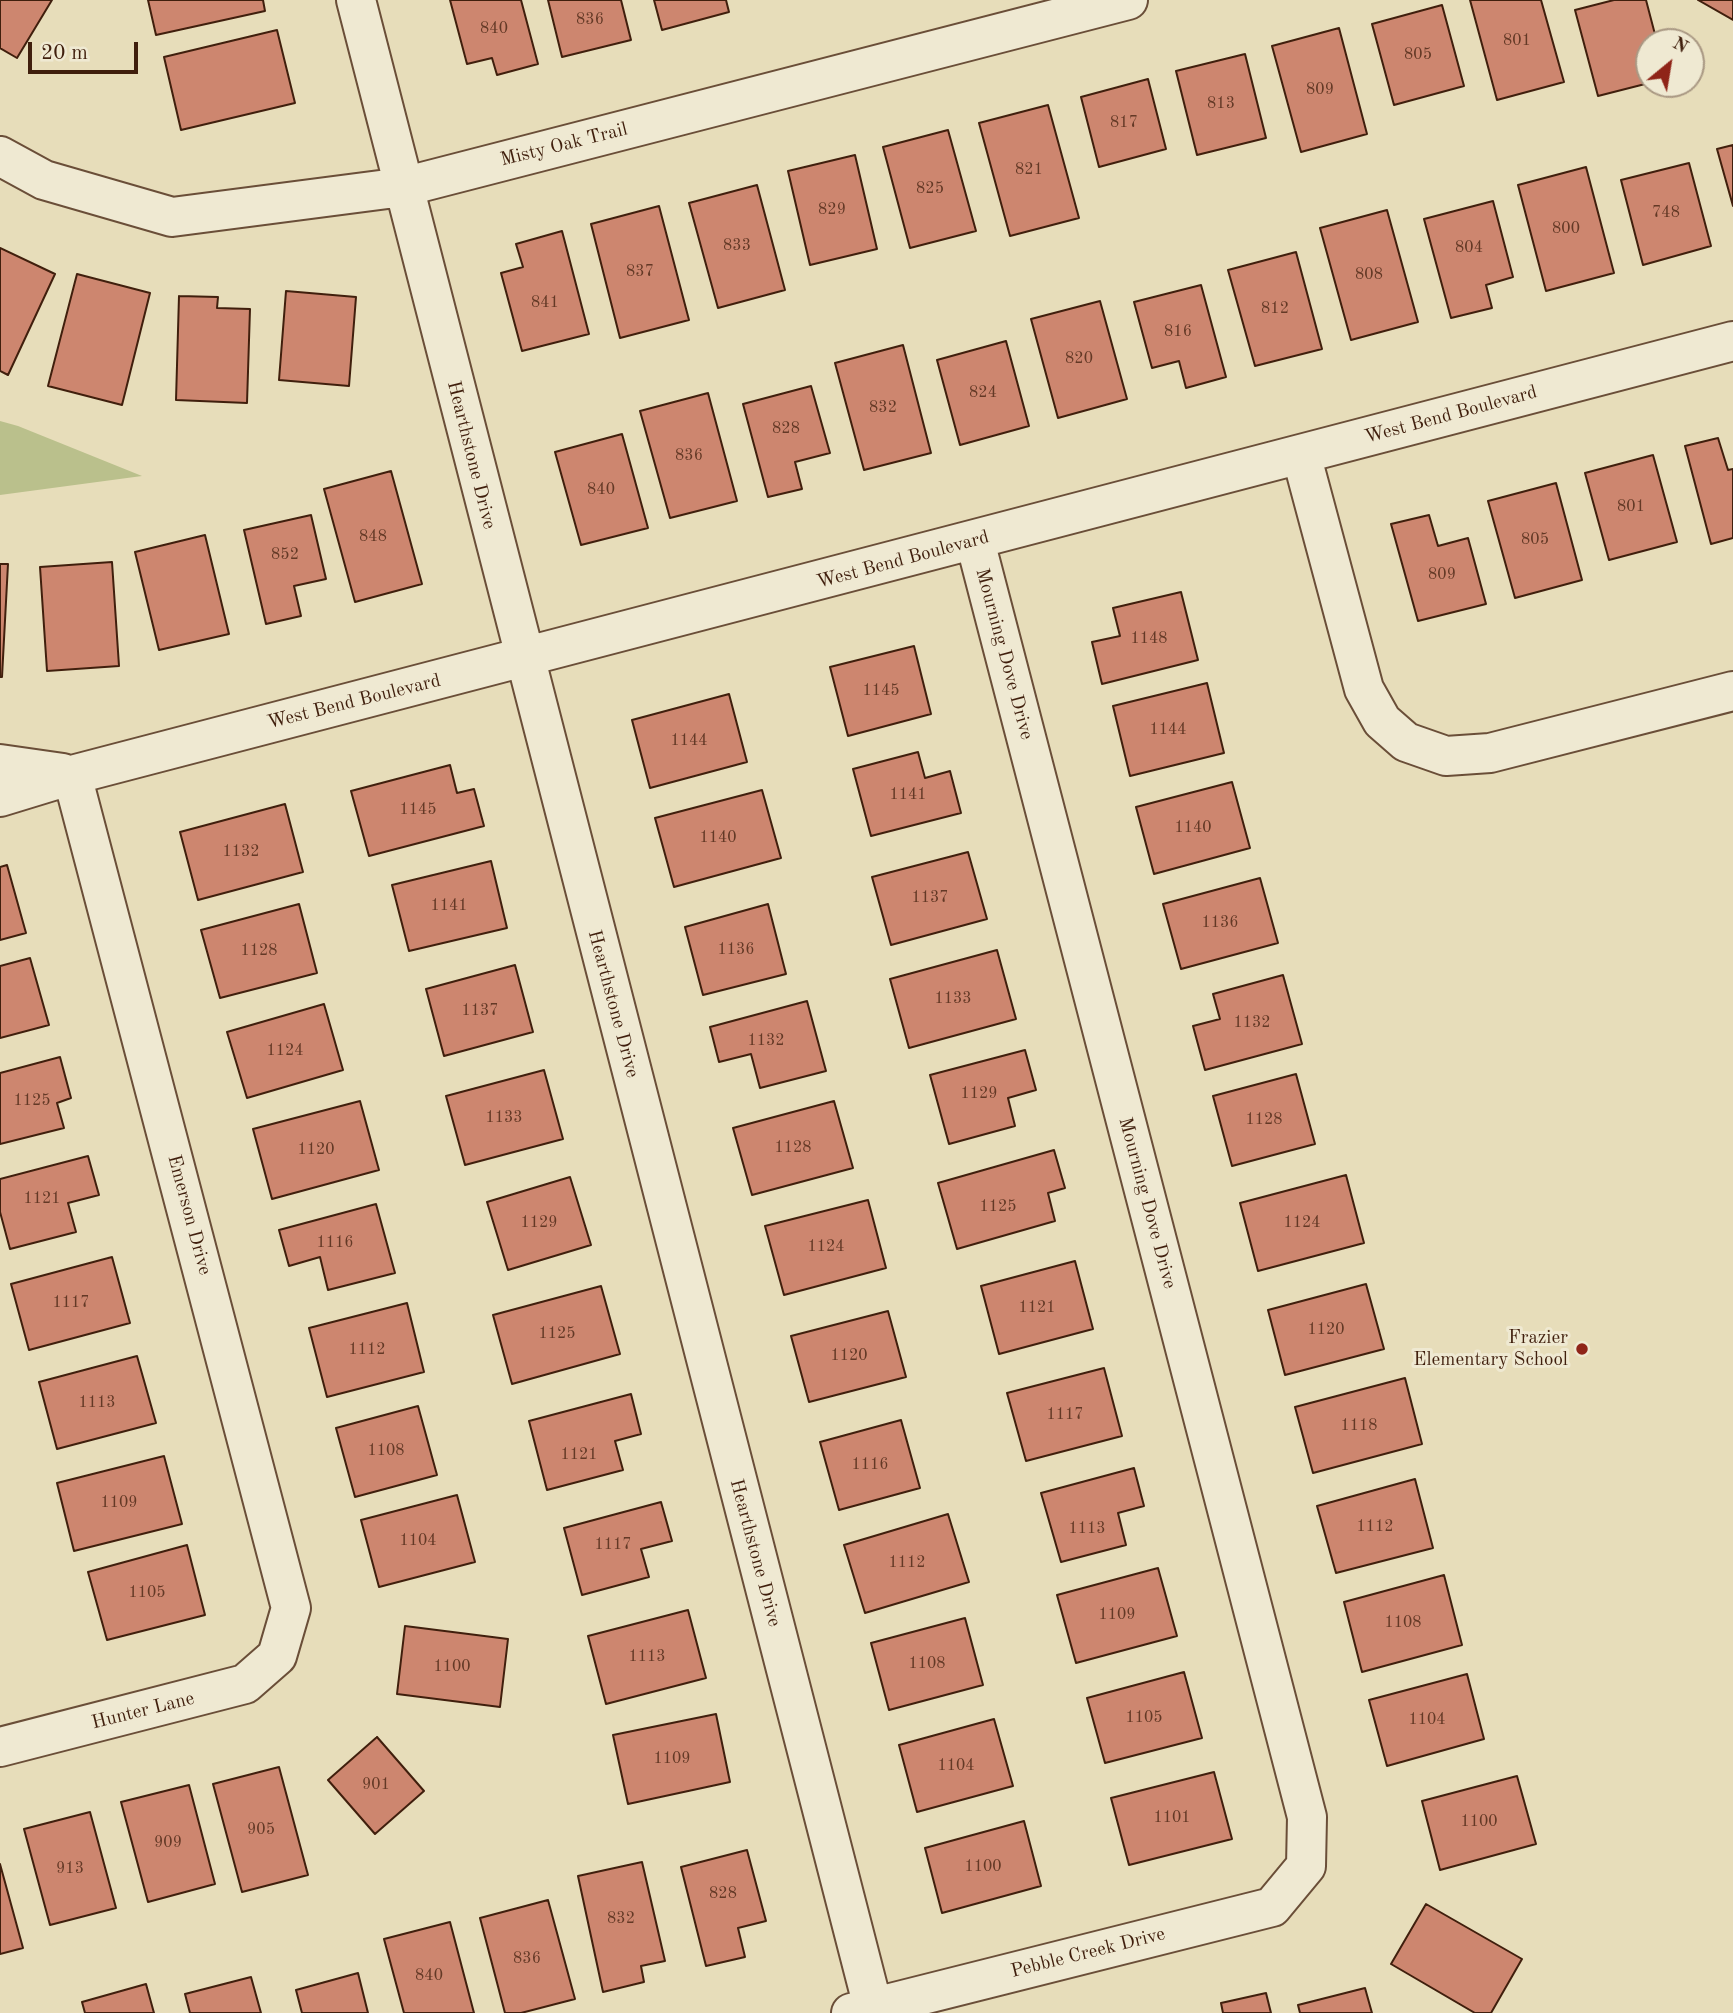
<!DOCTYPE html>
<style>
body{margin:0}
#map{position:relative;width:1733px;height:2013px;overflow:hidden;background:#e7ddba;font-family:"Old Standard TT",serif}
canvas{display:block}
.north{position:absolute;left:1635px;top:28px;width:70px;height:70px;box-sizing:border-box;background:#efe9d2;border:2px solid #a99883;border-radius:50%;rotate:30deg;font-size:19px;font-weight:700;line-height:28px;text-align:center;color:#401f0d}
.north::after{content:'';display:block;margin:auto;width:24px;height:32px;background:#8f2418;clip-path:polygon(50% 0,100% 100%,50% 72%,0 100%)}
.scale{position:absolute;left:28px;top:42px;width:110px;height:32px;box-sizing:border-box;border:4px solid #401f0d;border-top:0;padding-left:9px;font-size:21px;line-height:24px;white-space:nowrap;color:#401f0d;-webkit-text-stroke:5px #efe9d2;paint-order:stroke}
</style>
<div id="map">
<canvas width="1733" height="2013"></canvas>
<div class="north">N</div>
<div class="scale">20 m</div>
</div>
<script>
const c = document.querySelector('canvas').getContext('2d');
c.lineJoin = 'round';
function paint(path, color) { c.fillStyle = color; c.fill(path, 'evenodd'); }
const toPath = rows => new Path2D(rows.map(r => 'M' + r).join(''));
function trace(path, color, width, dash) { c.strokeStyle = color; c.lineWidth = width; c.lineCap = dash ? 'butt' : 'round'; c.setLineDash(dash || []); c.stroke(path); }
function drawText(font, color, halo, rows, align = 'center') {
  c.font = font + ' "Old Standard TT",serif'; c.lineWidth = 6; c.setLineDash([]); c.textBaseline = 'middle'; c.strokeStyle = halo; c.fillStyle = color; for (const [text, x, y, turn = 0] of rows) {
    c.save(); c.translate(x, y); c.rotate((+turn || 0) * Math.PI / 180); c.textAlign = isNaN(turn) ? turn : align; if (halo) c.strokeText(text, 0, 0); c.fillText(text, 0, 0); c.restore();
  }
}
const green = toPath([
 [0,421,18,426,142,476,0,495]
]);
const building = toPath([
 [0,0,52,0,17,58,0,48,0,0],
 [148,0,263,0,265,11,156,35,148,0],
 [450,0,521,0,538,64,497,75,492,58,467,64,450,0],
 [548,0,621,0,631,40,562,57,548,0],
 [654,0,726,0,729,12,662,30,654,0],
 [1470,0,1541,0,1564,82,1497,100,1470,0],
 [1614,0,1646,0,1657,42,1649,42,1649,83,1598,96,1575,10,1614,0],
 [1698,0,1733,0,1733,20,1698,0],
 [1442,5,1464,86,1394,105,1372,24,1442,5],
 [1339,28,1367,134,1301,152,1272,46,1339,28],
 [277,30,295,103,181,130,164,57,277,30],
 [1245,54,1266,138,1197,155,1176,71,1245,54],
 [1148,79,1166,149,1099,167,1081,97,1148,79],
 [1048,105,1079,218,1010,236,979,123,1048,105],
 [948,130,976,231,910,248,883,147,948,130],
 [1733,145,1733,206,1717,149,1733,145],
 [855,155,877,249,810,265,788,171,855,155],
 [1689,163,1711,246,1643,265,1621,180,1689,163],
 [1586,167,1614,273,1546,291,1518,185,1586,167],
 [757,185,785,290,718,308,689,203,757,185],
 [1493,201,1513,277,1486,285,1492,308,1451,318,1424,219,1493,201],
 [659,206,689,320,620,338,591,224,659,206],
 [1387,210,1418,322,1351,340,1320,228,1387,210],
 [562,231,589,334,522,351,501,273,523,267,516,244,562,231],
 [0,248,55,274,8,375,0,371,0,248],
 [1296,252,1322,349,1255,366,1228,270,1296,252],
 [77,274,150,293,122,405,48,386,77,274],
 [1201,285,1226,377,1186,388,1179,361,1152,368,1134,302,1201,285],
 [286,291,356,297,349,386,279,380,286,291],
 [179,296,218,297,217,308,250,309,247,403,176,400,179,296],
 [1100,301,1127,399,1058,418,1031,319,1100,301],
 [1006,341,1029,426,960,445,937,360,1006,341],
 [903,345,931,453,864,470,835,363,903,345],
 [811,386,830,453,795,462,802,489,768,497,743,404,811,386],
 [708,393,737,501,670,518,640,411,708,393],
 [622,434,648,528,581,545,555,452,622,434],
 [1718,438,1728,470,1733,469,1733,538,1711,544,1685,446,1718,438],
 [1653,455,1677,542,1609,560,1585,473,1653,455],
 [391,471,422,584,355,602,324,489,391,471],
 [1556,483,1582,580,1515,598,1488,501,1556,483],
 [311,515,326,579,294,586,301,616,266,624,244,530,311,515],
 [1429,515,1438,546,1468,538,1486,604,1418,621,1391,524,1429,515],
 [205,535,229,634,159,650,135,552,205,535],
 [112,562,119,666,47,671,40,567,112,562],
 [0,564,8,564,2,677,0,677,0,564],
 [1181,592,1198,660,1102,684,1092,642,1120,636,1113,608,1181,592],
 [914,646,931,714,848,736,830,667,914,646],
 [1207,683,1224,753,1130,776,1113,706,1207,683],
 [729,694,747,762,650,788,632,720,729,694],
 [918,752,925,778,950,771,961,813,871,836,853,769,918,752],
 [450,765,457,793,474,789,484,826,369,856,351,791,450,765],
 [1232,782,1250,848,1154,874,1136,807,1232,782],
 [762,790,781,858,674,887,655,818,762,790],
 [285,804,303,872,198,900,180,832,285,804],
 [968,852,987,919,891,945,872,877,968,852],
 [491,861,507,928,409,951,392,885,491,861],
 [7,865,26,933,0,940,0,867,7,865],
 [1260,878,1278,943,1181,969,1163,904,1260,878],
 [299,904,317,973,220,998,201,930,299,904],
 [768,904,786,974,703,995,685,927,768,904],
 [997,950,1016,1019,909,1048,890,979,997,950],
 [30,958,49,1025,0,1038,0,966,30,958],
 [515,965,533,1032,444,1056,426,989,515,965],
 [1283,975,1302,1044,1205,1070,1193,1026,1220,1019,1213,994,1283,975],
 [807,1001,826,1071,760,1088,751,1054,719,1062,710,1027,807,1001],
 [324,1004,343,1070,247,1098,227,1032,324,1004],
 [1025,1050,1036,1090,1008,1098,1015,1126,949,1144,930,1075,1025,1050],
 [60,1057,71,1098,57,1103,64,1128,0,1144,0,1073,60,1057],
 [544,1070,563,1139,465,1165,446,1096,544,1070],
 [1296,1074,1315,1144,1232,1166,1213,1096,1296,1074],
 [360,1101,379,1170,272,1199,253,1129,360,1101],
 [834,1101,853,1168,752,1195,733,1128,834,1101],
 [1054,1150,1065,1188,1048,1193,1055,1221,957,1249,938,1183,1054,1150],
 [88,1156,99,1195,68,1203,76,1232,10,1249,0,1212,0,1179,88,1156],
 [1346,1175,1364,1243,1258,1271,1240,1203,1346,1175],
 [570,1177,591,1245,508,1270,487,1202,570,1177],
 [868,1200,886,1268,784,1295,765,1226,868,1200],
 [376,1204,395,1273,328,1290,320,1257,289,1266,279,1230,376,1204],
 [112,1257,130,1323,29,1350,11,1284,112,1257],
 [1075,1261,1093,1329,999,1354,981,1286,1075,1261],
 [1366,1284,1384,1349,1285,1375,1268,1310,1366,1284],
 [601,1286,620,1354,512,1384,493,1315,601,1286],
 [407,1303,424,1372,327,1397,309,1328,407,1303],
 [888,1311,906,1377,809,1402,791,1336,888,1311],
 [137,1356,156,1423,57,1449,39,1382,137,1356],
 [1104,1368,1122,1436,1026,1461,1007,1393,1104,1368],
 [1405,1378,1422,1444,1313,1473,1295,1407,1405,1378],
 [631,1394,641,1434,615,1441,623,1470,547,1490,529,1421,631,1394],
 [418,1406,437,1475,355,1497,336,1428,418,1406],
 [901,1420,920,1488,839,1510,820,1442,901,1420],
 [164,1456,182,1524,74,1551,57,1483,164,1456],
 [1134,1468,1144,1506,1118,1513,1126,1545,1061,1562,1041,1493,1134,1468],
 [1415,1479,1433,1548,1336,1573,1317,1506,1415,1479],
 [457,1495,475,1562,379,1587,361,1520,457,1495],
 [661,1502,672,1541,641,1549,649,1577,582,1595,564,1528,661,1502],
 [948,1514,969,1582,865,1613,844,1545,948,1514],
 [187,1545,205,1615,107,1640,88,1572,187,1545],
 [1158,1568,1177,1636,1076,1663,1057,1595,1158,1568],
 [1444,1575,1462,1645,1362,1672,1344,1602,1444,1575],
 [688,1610,706,1678,606,1704,588,1636,688,1610],
 [965,1618,983,1685,889,1710,871,1643,965,1618],
 [405,1626,508,1639,500,1707,397,1694,405,1626],
 [1184,1672,1202,1738,1105,1763,1087,1698,1184,1672],
 [1467,1674,1484,1739,1387,1766,1369,1700,1467,1674],
 [716,1714,730,1782,628,1804,613,1735,716,1714],
 [994,1719,1013,1786,917,1812,899,1745,994,1719],
 [377,1737,424,1791,375,1834,328,1780,377,1737],
 [279,1767,308,1875,242,1892,213,1784,279,1767],
 [1214,1772,1232,1839,1129,1865,1111,1798,1214,1772],
 [1517,1776,1536,1844,1440,1870,1422,1801,1517,1776],
 [189,1785,215,1884,148,1902,121,1802,189,1785],
 [90,1812,116,1908,50,1925,24,1829,90,1812],
 [1024,1821,1041,1886,942,1913,925,1848,1024,1821],
 [747,1850,766,1921,738,1928,745,1957,706,1966,681,1867,747,1850],
 [642,1862,665,1961,641,1966,644,1982,603,1992,578,1876,642,1862],
 [0,1864,23,1948,0,1954,0,1864],
 [548,1900,575,1999,521,2013,505,2013,480,1918,548,1900],
 [1426,1904,1522,1959,1491,2013,1475,2013,1391,1964,1426,1904],
 [450,1922,474,2013,404,2013,384,1939,450,1922],
 [358,1973,368,2013,302,2013,296,1990,358,1973],
 [251,1977,261,2013,190,2013,185,1994,251,1977],
 [146,1984,154,2013,85,2013,82,2002,146,1984],
 [1365,1988,1372,2013,1300,2013,1298,2005,1365,1988],
 [1266,1993,1271,2013,1223,2013,1221,2003,1266,1993]
]);
const minor = toPath([
 [356,0,873,2007],
 [0,156,44,180,172,217,403,187,1128,0],
 [1301,454,1364,689,1382,721,1406,742,1446,756,1490,753,1733,691],
 [0,764,63,773],
 [0,797,72,775,1733,341],
 [0,1747,245,1684,277,1656,291,1608,72,775],
 [851,2013,1272,1907,1306,1866,1307,1817,975,541]
]);
const markers = [
 [1582,1349,7,"#8f2418"]
];
const numberNames = [
 ["836",590,20],
 ["840",494,29],
 ["801",1517,41],
 ["805",1418,55],
 ["809",1320,90],
 ["813",1221,104],
 ["817",1124,123],
 ["821",1029,170],
 ["825",930,189],
 ["829",832,210],
 ["748",1666,213],
 ["800",1566,229],
 ["833",737,246],
 ["804",1469,248],
 ["837",640,272],
 ["808",1369,275],
 ["841",545,303],
 ["812",1275,309],
 ["816",1178,332],
 ["820",1079,359],
 ["824",983,393],
 ["832",883,408],
 ["828",786,429],
 ["836",689,456],
 ["840",601,490],
 ["801",1631,507],
 ["848",373,537],
 ["805",1535,540],
 ["852",285,555],
 ["809",1442,575],
 ["1148",1149,639],
 ["1145",881,691],
 ["1144",1168,730],
 ["1144",689,741],
 ["1141",908,795],
 ["1145",418,810],
 ["1140",1193,828],
 ["1140",718,838],
 ["1132",241,852],
 ["1137",930,898],
 ["1141",449,906],
 ["1136",1220,923],
 ["1136",736,950],
 ["1128",259,951],
 ["1133",953,999],
 ["1137",480,1011],
 ["1132",1252,1023],
 ["1132",766,1041],
 ["1124",285,1051],
 ["1129",979,1094],
 ["1125",32,1101],
 ["1133",504,1118],
 ["1128",1264,1120],
 ["1128",793,1148],
 ["1120",316,1150],
 ["1121",42,1199],
 ["1125",998,1207],
 ["1129",539,1223],
 ["1124",1302,1223],
 ["1116",335,1243],
 ["1124",826,1247],
 ["1117",71,1303],
 ["1121",1037,1308],
 ["1120",1326,1330],
 ["1125",557,1334],
 ["1112",367,1350],
 ["1120",849,1356],
 ["1113",97,1403],
 ["1117",1065,1415],
 ["1118",1359,1426],
 ["1108",386,1451],
 ["1121",579,1455],
 ["1116",870,1465],
 ["1109",119,1503],
 ["1112",1375,1527],
 ["1113",1087,1529],
 ["1104",418,1541],
 ["1117",613,1545],
 ["1112",907,1563],
 ["1105",147,1593],
 ["1109",1117,1615],
 ["1108",1403,1623],
 ["1113",647,1657],
 ["1108",927,1664],
 ["1100",452,1667],
 ["1105",1144,1718],
 ["1104",1427,1720],
 ["1109",672,1759],
 ["1104",956,1766],
 ["901",376,1785],
 ["1101",1172,1818],
 ["1100",1479,1822],
 ["905",261,1830],
 ["909",168,1843],
 ["1100",983,1867],
 ["913",70,1869],
 ["828",723,1894],
 ["832",621,1919],
 ["836",527,1959],
 ["840",429,1976]
];
const streetNames = [
 ["Misty Oak Trail",564,145,-14],
 ["West Bend Boulevard",1451,415,-15],
 ["Hearthstone Drive",471,455,76],
 ["West Bend Boulevard",903,560,-15],
 ["Mourning Dove Drive",1004,654,75],
 ["West Bend Boulevard",354,702,-14],
 ["Hearthstone Drive",613,1004,75],
 ["Mourning Dove Drive",1147,1203,75],
 ["Emerson Drive",189,1215,75],
 ["Hearthstone Drive",755,1553,75],
 ["Hunter Lane",143,1711,-14],
 ["Pebble Creek Drive",1088,1953,-14]
];
const poiNames = [
 ["Frazier",1568,1338],
 ["Elementary School",1568,1360]
];
paint(green, '#bac08c');
paint(building, '#cd866f');
trace(building, '#401f0d', 2);
trace(minor, '#6a4e38', 42);
trace(minor, '#efe9d2', 38);
for (const [x, y, r, color] of markers) { const dot = new Path2D(); dot.arc(x, y, r, 0, 2 * Math.PI); c.fillStyle = color; c.fill(dot); trace(dot, '#efe9d2', 2.5); }
drawText('16px', '#633926', null, numberNames);
drawText('19px', '#401f0d', '#efe9d2', streetNames);
drawText('19px', '#401f0d', '#efe9d2', poiNames, 'right');
</script>
